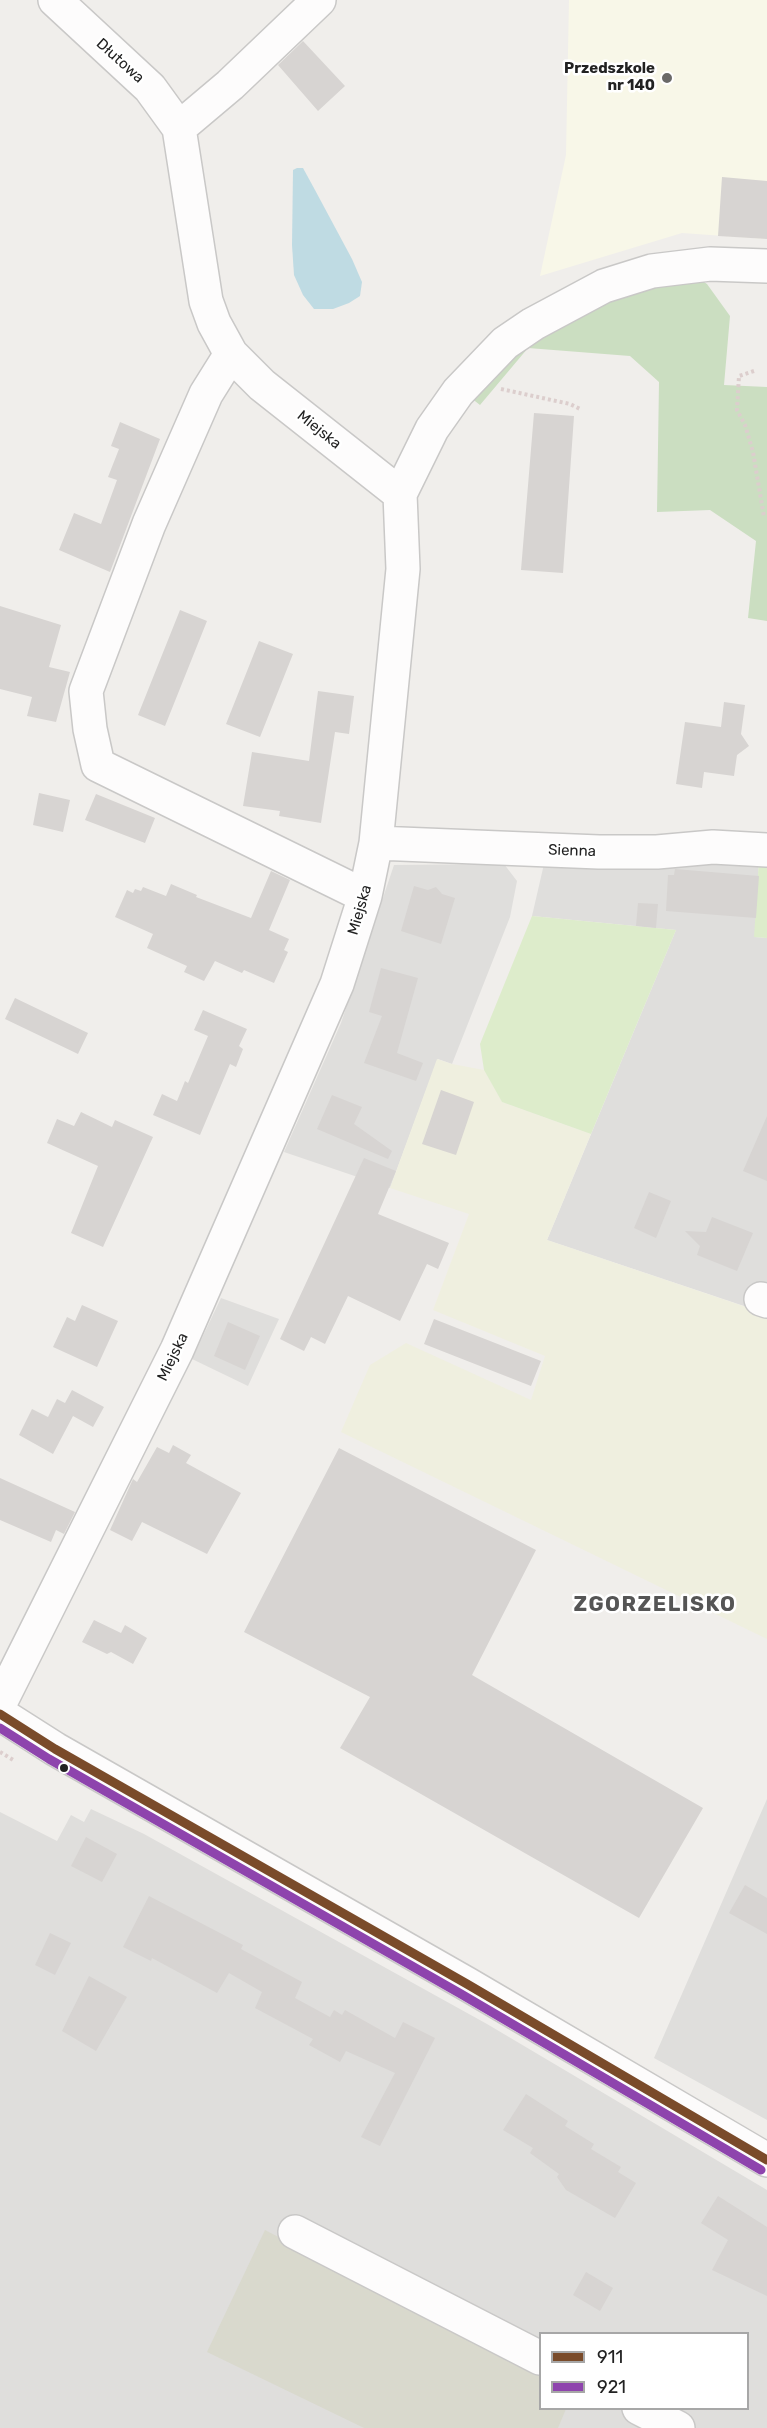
<!DOCTYPE html>
<meta charset="utf-8">
<style>
body{margin:0}
#map{position:relative;width:767px;height:2428px;overflow:hidden;background:#f0eeeb;font-family:Rubik,sans-serif}
canvas{display:block}
.legend{position:absolute;left:539px;top:2332px;width:210px;height:78px;box-sizing:border-box;background:#fff;border:2px solid #a7a7a7;margin:0;padding:8px 10px;list-style:none;font-size:18px;color:#222}
.legend li{display:flex;align-items:center;gap:12px;height:30px}
.legend b{width:30px;border:2px solid #a7a7a7}
</style>
<div id="map">
<canvas width="767" height="2428"></canvas>
<ul class="legend">
<li><b style="height:8px;background:#7a4b2a"></b>911</li>
<li><b style="height:8px;background:#8e44ad"></b>921</li>
</ul>
</div>
<script>
const c = document.querySelector('canvas').getContext('2d');
c.lineJoin = 'round';
function paint(path, color) { c.fillStyle = color; c.fill(path, 'evenodd'); }
const toPath = rows => new Path2D(rows.map(r => 'M' + r).join(''));
function trace(path, color, width, dash) { c.strokeStyle = color; c.lineWidth = width; c.lineCap = dash ? 'butt' : 'round'; c.setLineDash(dash || []); c.stroke(path); }
function drawText(font, color, halo, rows, align = 'center') {
  c.font = font + ' Rubik,sans-serif'; c.lineWidth = 5; c.setLineDash([]); c.textBaseline = 'middle'; c.strokeStyle = halo; c.fillStyle = color; for (const [text, x, y, turn = 0] of rows) {
    c.save(); c.translate(x, y); c.rotate((+turn || 0) * Math.PI / 180); c.textAlign = isNaN(turn) ? turn : align; if (halo) c.strokeText(text, 0, 0); c.fillText(text, 0, 0); c.restore();
  }
}
const residential = toPath([
 [759,860,755,937,767,938,767,1284,756,1310,547,1240,676,930,532,916,544,864],
 [504,864,517,881,510,917,452,1064,438,1059,390,1188,284,1152,341,1023,394,865],
 [221,1298,279,1319,248,1386,192,1359],
 [767,1799,767,2120,654,2058],
 [91,1809,144,1834,487,2024,767,2190,767,2428,0,2428,0,1812,57,1841,71,1815,84,1822],
 [540,2334,748,2334,748,2408,540,2408]
]);
const education = toPath([
 [569,0,767,0,767,239,682,233,540,276,566,155]
]);
const construction = toPath([
 [265,2230,540,2373,540,2408,566,2409,558,2428,364,2428,207,2352]
]);
const farmland = toPath([
 [437,1059,452,1064,484,1070,502,1102,591,1134,547,1240,767,1314,767,1639,341,1432,370,1365,406,1343,531,1400,545,1356,433,1310,469,1214,390,1188]
]);
const grass = toPath([
 [759,860,767,861,767,938,754,937],
 [532,916,676,930,591,1134,502,1102,484,1070,480,1044]
]);
const forest = toPath([
 [693,275,707,284,730,316,724,385,767,387,767,621,748,618,756,541,710,510,657,512,659,382,630,356,528,348,480,405,466,394,495,362,651,278]
]);
const water = toPath([
 [297,168,303,168,315,190,352,259,362,282,360,296,349,303,333,309,314,309,303,295,294,275,292,245,293,170]
]);
const building = toPath([
 [303,41,345,86,318,111,278,65],
 [722,177,767,181,767,239,718,236],
 [534,413,574,416,563,573,521,570],
 [120,422,160,439,110,572,59,550,74,513,101,524,117,480,108,477,119,449,111,446],
 [0,606,61,625,49,667,70,672,56,722,27,716,32,697,0,689],
 [180,610,207,621,165,726,138,715],
 [259,641,293,654,260,737,226,724],
 [318,691,354,696,349,734,335,732,321,823,279,816,280,811,243,806,252,752,309,761],
 [724,702,745,705,741,734,749,746,737,755,734,776,704,772,702,788,676,784,685,722,721,727],
 [39,793,70,800,63,832,33,825],
 [96,794,155,818,145,843,85,820],
 [675,869,759,876,756,918,666,911,668,875,674,875],
 [271,871,290,880,269,930,289,939,284,950,288,952,274,983,244,970,242,973,215,961,204,981,184,972,187,966,147,948,153,934,115,917,127,890,133,893,135,889,141,891,143,887,166,896,171,884,197,895,196,897,251,918],
 [414,886,428,890,436,887,442,894,455,898,441,944,401,931],
 [638,903,658,904,656,928,636,926],
 [381,968,418,978,397,1053,423,1063,416,1081,364,1063,382,1016,369,1012],
 [15,998,88,1033,78,1054,5,1019],
 [203,1010,247,1029,239,1046,243,1049,236,1067,230,1064,200,1135,153,1115,162,1094,177,1101,185,1081,188,1083,208,1036,194,1030],
 [441,1090,474,1102,456,1155,422,1144],
 [332,1095,362,1107,354,1124,392,1151,388,1159,317,1129],
 [81,1112,112,1127,115,1120,153,1137,103,1247,71,1233,98,1166,47,1143,57,1119,74,1126],
 [767,1116,767,1181,743,1171],
 [364,1158,396,1171,378,1214,449,1243,438,1269,427,1264,400,1321,348,1296,325,1344,311,1337,304,1351,280,1339],
 [649,1192,671,1201,656,1238,634,1228],
 [712,1217,753,1233,737,1271,697,1255,700,1246,685,1231,706,1232],
 [82,1305,118,1321,97,1367,53,1347,67,1317,75,1321],
 [434,1319,541,1361,531,1386,424,1344],
 [228,1322,260,1336,245,1370,214,1356],
 [72,1390,104,1407,93,1427,73,1416,53,1454,19,1435,32,1409,48,1417,57,1399,65,1403],
 [173,1445,191,1455,186,1463,241,1493,207,1554,142,1522,132,1541,110,1530,133,1479,137,1482,157,1447,169,1453],
 [339,1448,536,1550,472,1675,703,1808,639,1918,340,1748,370,1697,244,1632],
 [0,1478,75,1512,64,1534,56,1530,51,1542,0,1520],
 [94,1620,121,1633,125,1625,147,1638,133,1664,111,1652,107,1654,82,1642],
 [86,1837,117,1854,102,1882,71,1866],
 [745,1885,767,1898,767,1934,729,1913],
 [149,1896,243,1945,241,1949,302,1982,295,1998,330,2017,334,2010,342,2015,345,2010,395,2038,403,2022,435,2038,380,2146,361,2137,395,2073,346,2051,340,2062,309,2045,313,2039,255,2008,262,1992,229,1973,217,1993,152,1958,151,1961,123,1947],
 [50,1933,71,1943,55,1975,35,1965],
 [89,1976,127,1997,96,2051,62,2031],
 [526,2094,568,2121,565,2126,594,2144,591,2149,621,2167,618,2172,636,2183,615,2218,566,2190,557,2177,559,2174,530,2153,533,2148,503,2130],
 [718,2196,767,2227,767,2296,712,2270,728,2240,701,2223],
 [586,2272,613,2288,600,2311,573,2295]
]);
const path = toPath([
 [754,371,739,376,737,410,745,425,753,452,764,517],
 [501,389,570,404,580,409],
 [0,1752,15,1761]
]);
const minor = toPath([
 [179,128,230,85,319,0],
 [231,354,206,394,149,524,86,691,90,729,98,765,365,896],
 [400,494,432,429,458,392,505,343,533,324,604,286,652,271,710,264,767,266],
 [376,843,599,852,657,852,713,847,767,850],
 [761,1299,767,1301],
 [0,1703,177,1350,337,984,365,896,376,843,403,569,400,494,262,385,231,354,214,323,206,301,179,128,150,88,55,0],
 [0,1714,55,1749,467,1984,767,2160],
 [295,2232,540,2358],
 [639,2408,678,2428]
]);
const bus1 = toPath([
 [0,1714,55,1749,467,1984,767,2160]
]);
const bus2 = toPath([
 [0,1728,49,1759,461,1994,761,2170]
]);
const markers = [
 [667,78,6,"#6a6968"],
 [64,1768,5,"#222"]
];
const streetNames = [
 ["Dłutowa",120,61,42],
 ["Miejska",319,430,39],
 ["Sienna",572,851,2],
 ["Miejska",360,910,-74],
 ["Miejska",173,1357,-64]
];
const poiNames = [
 ["Przedszkole",655,69],
 ["nr 140",655,86]
];
const districtNames = [
 ["ZGORZELISKO",655,1605]
];
paint(residential, '#dfdedc');
paint(education, '#f8f7e8');
paint(construction, '#d9d9cd');
paint(farmland, '#efefdf');
paint(grass, '#ddeccb');
paint(forest, '#cbdec1');
paint(water, '#bfdbe3');
paint(building, '#d7d4d2');
trace(minor, '#c9c8c7', 36);
trace(path, '#dccecd', 4, [3, 3]);
trace(minor, '#fdfcfc', 33);
trace(bus1, '#7a4b2a', 9);
trace(bus2, '#8e44ad', 9);
for (const [x, y, r, color] of markers) { const dot = new Path2D(); dot.arc(x, y, r, 0, 2 * Math.PI); c.fillStyle = color; c.fill(dot); trace(dot, '#fff', 2); }
drawText('15px', '#222', '#fff', streetNames);
drawText('bold 15px', '#222', '#fff', poiNames, 'right');
c.letterSpacing = '1.5px';
drawText('bold 21px', '#555', '#fff', districtNames);
c.letterSpacing = '0px';
</script>
